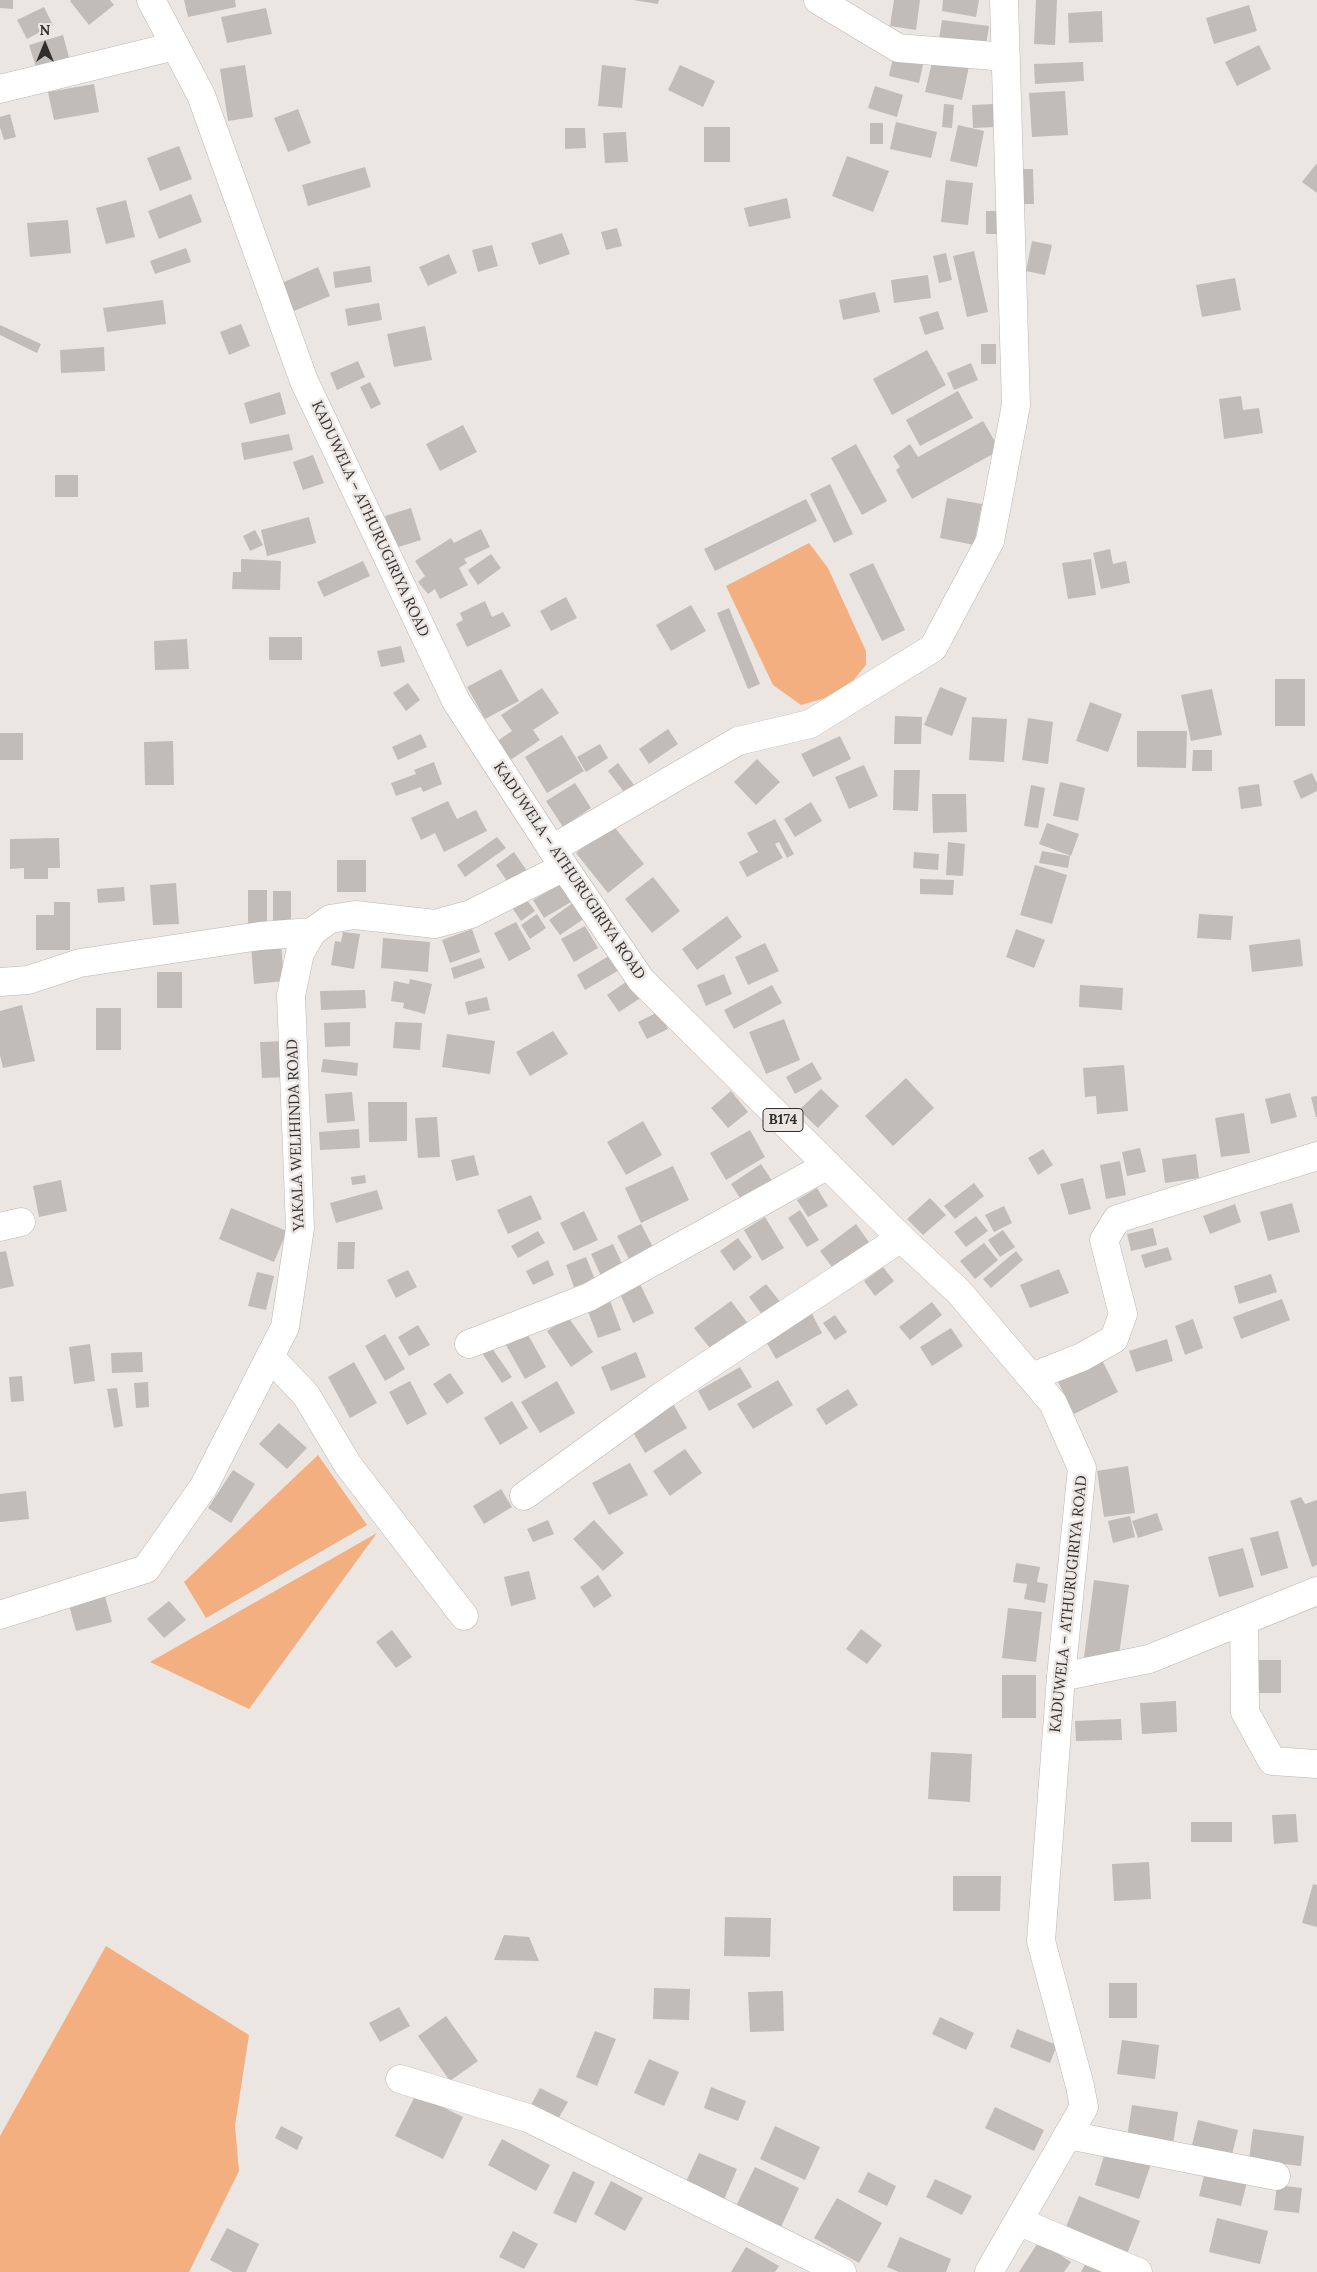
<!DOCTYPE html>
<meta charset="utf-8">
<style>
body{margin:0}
#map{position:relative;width:1317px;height:2272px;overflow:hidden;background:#ece6e3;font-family:Lora,serif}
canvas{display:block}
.north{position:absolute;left:20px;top:20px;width:50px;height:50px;-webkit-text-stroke:4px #ece6e3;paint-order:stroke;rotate:0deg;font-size:14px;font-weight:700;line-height:20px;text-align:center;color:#312f2e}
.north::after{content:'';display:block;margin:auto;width:18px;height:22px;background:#312f2e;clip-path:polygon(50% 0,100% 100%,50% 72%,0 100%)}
</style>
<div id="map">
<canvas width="1317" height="2272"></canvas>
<div class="north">N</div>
</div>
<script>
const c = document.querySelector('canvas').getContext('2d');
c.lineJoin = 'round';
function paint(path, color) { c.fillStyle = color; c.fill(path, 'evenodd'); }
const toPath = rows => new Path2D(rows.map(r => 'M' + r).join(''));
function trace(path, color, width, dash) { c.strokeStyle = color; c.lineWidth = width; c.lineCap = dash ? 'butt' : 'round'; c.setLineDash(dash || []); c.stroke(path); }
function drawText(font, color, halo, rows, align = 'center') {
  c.font = font + ' Lora,serif'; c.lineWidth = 5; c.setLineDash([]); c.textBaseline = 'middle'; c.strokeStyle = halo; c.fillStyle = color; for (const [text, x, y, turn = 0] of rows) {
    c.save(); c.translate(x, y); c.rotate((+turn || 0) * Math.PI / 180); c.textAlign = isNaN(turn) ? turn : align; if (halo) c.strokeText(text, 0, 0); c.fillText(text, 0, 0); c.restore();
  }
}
const green = toPath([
 [809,543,828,568,866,651,866,665,843,693,801,705,773,685,726,586],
 [318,1455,367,1525,206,1618,184,1582],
 [377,1533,249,1709,150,1662],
 [106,1946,249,2035,235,2126,239,2171,189,2272,0,2272,0,2136]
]);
const building = toPath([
 [0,0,13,0,13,9,0,8],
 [71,0,110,0,114,5,89,25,70,1],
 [184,0,235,0,236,7,188,17],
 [633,0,659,0,658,4],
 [894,0,920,0,916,30,890,26],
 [943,0,979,0,976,17,942,11],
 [1036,0,1057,0,1055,45,1034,44],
 [1249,5,1257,31,1214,44,1206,18],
 [44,7,53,25,27,39,17,20],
 [266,8,272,34,227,43,221,17],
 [1102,11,1103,42,1069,43,1068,13],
 [942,20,989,26,986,45,939,39],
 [63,35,69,57,36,67,29,45],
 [1259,45,1271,69,1237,86,1225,62],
 [894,53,924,60,919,83,889,76],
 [933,58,969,66,962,100,925,92],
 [1083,62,1084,81,1035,84,1034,64],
 [245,65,253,117,228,121,220,69],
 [602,65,626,68,622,108,598,106],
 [680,65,715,81,703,107,668,90],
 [94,84,99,112,54,120,48,92],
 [875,86,903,95,897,117,868,108],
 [1065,91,1068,135,1032,137,1029,93],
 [944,104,954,105,952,128,942,127],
 [995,104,995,127,973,128,972,105],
 [298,109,311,143,288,152,274,118],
 [10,114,16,137,4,140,0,127,0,117],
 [896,122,937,132,931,158,890,149],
 [870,123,883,123,883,144,870,144],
 [958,125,984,131,977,167,950,161],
 [704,127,730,127,730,162,704,162],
 [565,128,585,128,586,148,565,149],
 [626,132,628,162,605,163,603,133],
 [179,146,192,179,160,191,147,158],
 [847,156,889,171,873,212,832,196],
 [1317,163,1317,193,1302,182],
 [365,167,371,187,308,206,302,185],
 [1018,169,1033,169,1034,204,1019,204],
 [946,180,973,183,968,225,941,222],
 [191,194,202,222,159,239,148,211],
 [787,198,791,218,749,227,744,208],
 [126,200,135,237,106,244,96,208],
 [986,211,1000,211,1000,234,986,234],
 [68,220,71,253,30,257,27,223],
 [617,228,622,246,606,250,601,232],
 [562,233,570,254,539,265,531,243],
 [1032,241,1052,245,1045,275,1026,271],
 [492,245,498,266,478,272,472,250],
 [186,248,191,262,155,274,150,261],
 [974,251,988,312,967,317,953,256],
 [946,253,952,280,939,283,933,256],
 [449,254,457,273,428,286,419,267],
 [370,266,372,282,335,288,333,272],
 [318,267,330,296,294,311,282,283],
 [928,275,931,298,894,303,891,280],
 [1235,278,1241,310,1202,317,1196,285],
 [875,292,880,312,843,320,839,300],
 [163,300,166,324,107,332,103,308],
 [379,303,382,320,348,326,345,309],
 [938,311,944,329,925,335,919,317],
 [241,324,250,346,229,355,220,332],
 [0,325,41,344,37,353,0,335],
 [425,326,432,360,394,367,387,334],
 [981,344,996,344,996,364,981,364],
 [104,347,105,371,61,373,60,350],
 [927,350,946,385,892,415,873,379],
 [358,361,365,377,337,390,330,373],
 [971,363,978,380,954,390,947,373],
 [370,382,381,404,371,409,360,387],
 [958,391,973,418,920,446,906,420],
 [280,392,286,414,250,424,244,403],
 [1241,396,1243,410,1259,408,1263,433,1224,439,1219,399],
 [983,421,1000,450,912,499,896,470,900,467,893,456,910,444,918,457],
 [463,425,477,452,440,471,426,444],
 [289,434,293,450,244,460,241,443],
 [856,444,887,501,862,515,831,458],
 [313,455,324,483,303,490,293,462],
 [55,475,78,475,78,497,55,497],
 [830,484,853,534,834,543,810,494],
 [947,498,982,504,974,545,940,538],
 [806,499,817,521,715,571,704,549],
 [411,508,421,540,395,548,385,516],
 [309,517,316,543,267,556,261,530],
 [481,529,490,547,464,559,467,563,459,568,468,585,440,599,435,589,428,594,418,582,425,576,415,561,451,538,454,543],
 [255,530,263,545,250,551,243,536],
 [1110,549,1113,564,1126,561,1130,583,1101,589,1093,553],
 [491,554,501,568,478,585,468,570],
 [241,559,281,561,280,590,232,589,233,572,241,572],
 [1091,559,1096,595,1068,599,1062,563],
 [363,561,370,576,324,597,317,582],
 [873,563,905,630,882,641,849,574],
 [566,597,577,618,551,631,540,611],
 [485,601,492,617,503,612,511,626,467,647,456,624,463,620,460,613],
 [691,605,706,631,671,651,656,625],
 [729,608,760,684,748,689,717,613],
 [269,637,302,637,302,660,269,660],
 [187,639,189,669,155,670,154,641],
 [401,646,405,662,381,667,377,651],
 [501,669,519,701,485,719,467,687],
 [1275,679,1305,679,1305,726,1275,726],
 [408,683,420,700,406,711,393,693],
 [940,687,967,698,952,736,924,725],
 [542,688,559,713,533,730,540,740,509,761,496,742,512,731,501,715],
 [1212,689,1222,735,1191,741,1181,695],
 [1090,702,1122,714,1108,752,1076,741],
 [895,716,922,717,921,744,894,744],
 [972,717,1007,719,1004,762,969,760],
 [1028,718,1053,722,1048,764,1022,760],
 [668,729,678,744,649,764,639,749],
 [1137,731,1187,731,1186,768,1137,767],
 [0,733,23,733,23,760,0,760],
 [421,734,427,747,398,760,392,747],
 [562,735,584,771,547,793,525,757],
 [840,736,851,759,813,777,801,754],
 [173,741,174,785,145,785,144,742],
 [600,744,608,758,586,772,577,757],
 [1193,750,1212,750,1212,771,1192,771],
 [757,759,780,782,756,805,734,782],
 [434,762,442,784,423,792,421,787,396,796,391,783,416,774,414,770],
 [618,763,634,785,624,792,608,771],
 [864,765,878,796,849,809,835,777],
 [894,770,920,770,918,811,893,810],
 [1312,773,1317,783,1317,791,1301,799,1293,781],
 [1060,782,1085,788,1078,821,1053,816],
 [575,783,591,808,563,827,546,801],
 [1259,784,1262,806,1241,809,1238,787],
 [1031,785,1045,788,1038,828,1024,826],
 [932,794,966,794,967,832,933,833],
 [448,801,457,819,476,810,487,831,444,852,435,833,421,840,411,818],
 [811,802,822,821,795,837,784,819],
 [775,819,794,854,787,858,779,842,775,844,783,858,747,877,739,862,758,852,747,833],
 [1047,823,1079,834,1071,856,1039,844],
 [612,824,644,864,608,893,576,853],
 [497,837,506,848,465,877,457,865],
 [59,838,60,868,48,868,48,879,24,879,24,868,10,869,10,839],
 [948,842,965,844,963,876,946,875],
 [1042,851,1070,856,1068,868,1039,863],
 [514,852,527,871,509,884,496,865],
 [914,852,939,854,938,870,913,868],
 [337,860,366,860,366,892,337,892],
 [1035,865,1067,875,1052,924,1020,915],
 [653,877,680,911,652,933,625,899],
 [920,879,954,880,953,895,920,894],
 [176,883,179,924,153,925,150,885],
 [560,884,571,902,544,918,533,900],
 [124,887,125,901,98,903,97,889],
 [248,890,267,890,267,926,248,926],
 [273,891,291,891,291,922,273,922],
 [527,900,535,911,521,921,513,909],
 [54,902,70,902,70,950,36,950,36,915,54,915],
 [574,902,585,918,560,935,549,920],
 [537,914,546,928,530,939,521,925],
 [1199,914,1233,916,1231,940,1197,938],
 [727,916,742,937,697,970,682,949],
 [516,922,531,949,509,961,494,933],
 [585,926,598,948,574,962,561,939],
 [472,929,480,952,450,963,442,940],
 [1016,929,1045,940,1034,968,1006,957],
 [343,932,360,934,354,969,331,965,335,941,341,942],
 [383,938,430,942,428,972,381,968],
 [1300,939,1303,966,1252,972,1249,945],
 [765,943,779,971,748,985,735,957],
 [281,944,284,981,254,984,251,946],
 [612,954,621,969,585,990,577,975],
 [481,958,485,968,454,979,451,968],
 [157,972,182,972,182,1008,157,1008],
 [724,974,732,994,706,1006,697,985],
 [410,979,432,984,425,1014,403,1008,404,1003,391,1001,394,981,409,984],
 [630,979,642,997,619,1012,607,995],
 [772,985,782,1003,734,1029,724,1010],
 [1080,985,1123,988,1122,1010,1079,1007],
 [365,990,366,1008,321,1010,320,991],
 [487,997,490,1010,468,1015,465,1002],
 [22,1005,35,1061,3,1068,0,1055,0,1011],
 [96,1008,121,1008,121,1050,96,1050],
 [660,1011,668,1029,647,1039,638,1022],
 [784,1019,800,1060,766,1074,749,1032],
 [350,1022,350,1046,325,1047,324,1023],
 [395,1022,422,1023,420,1050,393,1048],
 [553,1031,568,1054,530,1076,516,1052],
 [447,1034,495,1041,490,1074,442,1067],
 [285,1041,287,1077,262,1078,260,1042],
 [323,1059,358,1063,357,1076,321,1072],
 [812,1062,822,1079,795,1094,786,1077],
 [1124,1065,1128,1111,1097,1114,1096,1096,1085,1097,1083,1068],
 [906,1078,934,1108,893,1146,865,1116],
 [821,1089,839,1106,818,1128,799,1110],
 [731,1091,748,1112,728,1128,711,1108],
 [352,1092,355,1121,327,1123,325,1094],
 [1290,1093,1297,1117,1271,1124,1265,1099],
 [1317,1096,1317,1117,1316,1117,1311,1097],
 [368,1102,407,1102,407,1141,369,1142],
 [1244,1113,1250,1153,1221,1157,1215,1118],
 [437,1117,440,1157,418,1158,415,1118],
 [643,1121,662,1155,626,1175,607,1142],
 [359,1129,360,1148,320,1150,319,1132],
 [750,1130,765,1157,726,1180,710,1153],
 [1140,1148,1146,1172,1127,1176,1122,1152],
 [1043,1149,1053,1165,1038,1175,1028,1158],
 [1196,1154,1199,1178,1165,1183,1162,1159],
 [474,1155,479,1175,456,1181,451,1160],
 [1120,1161,1126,1195,1106,1199,1100,1165],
 [761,1164,775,1185,745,1206,731,1184],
 [673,1166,689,1200,641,1223,625,1188],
 [365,1175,366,1183,352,1185,351,1177],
 [1083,1178,1091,1209,1069,1215,1060,1184],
 [61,1180,67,1211,39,1217,33,1186],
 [974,1183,984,1196,955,1219,944,1206],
 [817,1188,828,1206,808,1217,797,1200],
 [377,1190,383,1209,336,1223,330,1203],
 [531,1195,542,1219,508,1234,497,1210],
 [930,1198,946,1215,923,1235,907,1219],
 [1292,1203,1300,1232,1268,1241,1260,1212],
 [1235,1204,1241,1222,1210,1234,1203,1216],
 [1004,1206,1012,1223,994,1232,985,1215],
 [231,1208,287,1231,274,1262,219,1239],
 [800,1210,819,1240,807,1247,788,1218],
 [584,1211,598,1240,574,1251,560,1223],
 [976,1216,988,1231,966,1247,954,1232],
 [765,1217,784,1248,762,1261,744,1230],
 [641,1224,654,1249,630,1261,617,1236],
 [856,1224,871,1245,835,1271,820,1251],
 [1153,1228,1157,1245,1131,1251,1127,1234],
 [1003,1230,1015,1247,1000,1257,988,1240],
 [538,1231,545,1243,518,1258,511,1246],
 [738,1238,752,1257,734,1271,720,1251],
 [338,1242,355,1242,354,1269,337,1269],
 [984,1243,998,1260,975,1279,960,1261],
 [613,1244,624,1268,602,1278,591,1254],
 [1168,1247,1172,1260,1145,1268,1141,1255],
 [6,1251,14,1286,0,1289,0,1252],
 [1016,1251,1023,1260,991,1288,983,1279],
 [586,1257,595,1280,574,1287,566,1265],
 [548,1260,554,1275,533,1285,526,1271],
 [883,1267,894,1281,875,1296,864,1281],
 [1059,1269,1069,1293,1030,1308,1020,1285],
 [408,1270,417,1287,396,1298,387,1280],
 [257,1272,274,1276,266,1310,248,1306],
 [1271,1274,1277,1292,1239,1304,1234,1286],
 [640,1284,654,1313,633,1323,620,1294],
 [766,1284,781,1303,763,1316,749,1297],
 [609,1298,621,1330,598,1338,586,1306],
 [1282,1299,1290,1320,1241,1339,1233,1317],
 [731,1301,749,1325,713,1352,694,1328],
 [932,1302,942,1315,910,1340,899,1327],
 [811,1312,822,1333,776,1359,764,1338],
 [835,1315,847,1332,835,1340,823,1323],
 [568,1317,593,1352,571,1367,547,1331],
 [1193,1319,1203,1348,1185,1355,1175,1326],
 [418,1325,430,1345,409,1356,398,1337],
 [951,1328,963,1346,932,1366,920,1347],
 [527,1333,546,1367,525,1379,506,1345],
 [385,1334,405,1369,385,1381,365,1346],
 [1167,1339,1173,1361,1136,1372,1129,1351],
 [90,1344,95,1381,74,1384,69,1347],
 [489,1344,512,1377,502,1383,480,1350],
 [142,1352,143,1372,112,1373,111,1353],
 [636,1352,646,1377,611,1391,601,1367],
 [1100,1356,1118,1392,1074,1414,1056,1378],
 [354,1362,377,1403,350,1418,328,1377],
 [740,1367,752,1387,709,1411,698,1391],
 [450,1373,464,1393,447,1404,433,1384],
 [22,1376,24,1401,11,1402,9,1377],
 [778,1380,793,1405,753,1429,737,1404],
 [410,1381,427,1414,407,1425,389,1392],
 [557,1381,575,1413,540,1433,521,1402],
 [148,1382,149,1407,136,1408,134,1383],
 [117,1388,123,1426,114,1428,107,1389],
 [848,1389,858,1405,826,1425,816,1409],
 [512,1401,528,1428,500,1445,484,1418],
 [672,1402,687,1428,645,1453,630,1427],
 [279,1423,307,1448,287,1469,259,1444],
 [685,1449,702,1473,670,1496,653,1471],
 [630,1463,648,1495,609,1515,592,1483],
 [1128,1466,1135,1513,1104,1517,1097,1471],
 [233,1470,255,1484,231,1523,208,1508],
 [501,1489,512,1507,484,1524,473,1506],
 [26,1491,29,1519,0,1522,0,1494],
 [1301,1497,1305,1504,1317,1500,1317,1565,1312,1567,1290,1501],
 [1157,1513,1163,1530,1138,1538,1132,1521],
 [1130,1516,1135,1537,1113,1543,1108,1521],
 [548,1520,554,1534,533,1542,527,1529],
 [594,1520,624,1553,603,1571,573,1539],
 [1278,1531,1288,1568,1261,1576,1250,1538],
 [1243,1548,1254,1587,1219,1597,1208,1557],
 [1016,1563,1040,1567,1037,1582,1048,1584,1045,1603,1024,1599,1027,1584,1013,1582],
 [529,1571,536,1599,511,1606,504,1577],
 [598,1575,612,1596,594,1608,580,1587],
 [1094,1580,1129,1585,1118,1662,1084,1657],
 [105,1596,112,1622,76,1631,69,1605],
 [169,1601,186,1620,164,1638,147,1619],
 [1008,1608,1042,1612,1036,1662,1002,1658],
 [861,1629,882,1645,867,1664,846,1649],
 [392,1630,412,1657,396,1668,376,1642],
 [1253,1660,1281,1660,1281,1693,1253,1693],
 [1002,1675,1036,1675,1036,1718,1002,1718],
 [1176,1701,1177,1732,1142,1734,1140,1703],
 [1121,1719,1122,1740,1076,1741,1075,1721],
 [931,1752,972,1754,970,1802,928,1799],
 [1296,1814,1298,1842,1274,1844,1272,1815],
 [1191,1822,1232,1822,1232,1842,1191,1842],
 [1149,1862,1151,1899,1114,1901,1112,1864],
 [953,1876,1001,1876,1000,1911,953,1911],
 [1313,1884,1317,1885,1317,1927,1302,1923],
 [725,1917,771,1918,770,1957,724,1956],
 [504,1935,529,1937,539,1961,494,1960],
 [1109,1983,1137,1983,1137,2018,1109,2018],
 [654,1988,690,1989,689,2020,653,2019],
 [783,1991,784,2031,750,2032,748,1992],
 [399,2007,410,2026,380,2042,369,2023],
 [446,2016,478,2061,450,2081,418,2036],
 [940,2017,974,2033,966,2050,932,2034],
 [1017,2029,1057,2045,1050,2063,1010,2047],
 [595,2031,616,2039,597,2086,576,2077],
 [1122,2040,1159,2045,1155,2079,1117,2074],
 [649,2059,679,2072,664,2106,634,2093],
 [711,2087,746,2101,738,2121,704,2108],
 [540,2088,568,2102,558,2119,531,2105],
 [416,2094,463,2117,443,2159,395,2136],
 [1132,2105,1178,2112,1173,2144,1127,2137],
 [995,2107,1044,2130,1034,2151,985,2128],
 [1198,2120,1238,2130,1232,2155,1192,2145],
 [281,2126,303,2137,297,2150,275,2138],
 [775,2126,820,2147,805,2180,760,2159],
 [1253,2129,1304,2136,1301,2166,1249,2160],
 [502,2139,550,2165,536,2191,488,2165],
 [1107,2146,1152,2161,1139,2199,1095,2185],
 [699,2153,737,2169,723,2202,684,2186],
 [1207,2164,1249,2174,1241,2206,1199,2196],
 [755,2167,799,2188,781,2227,736,2206],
 [573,2171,595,2182,576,2223,553,2213],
 [868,2172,896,2186,887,2206,858,2192],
 [935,2179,972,2196,962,2215,926,2197],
 [611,2181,643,2198,625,2231,594,2214],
 [1277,2185,1302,2188,1299,2213,1274,2210],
 [1079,2196,1140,2221,1127,2254,1065,2229],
 [837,2198,882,2223,859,2263,814,2238],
 [1217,2218,1268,2231,1260,2264,1209,2252],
 [227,2228,259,2244,246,2272,233,2272,210,2260],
 [513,2231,538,2244,524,2269,499,2257],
 [900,2237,951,2259,946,2272,899,2272,887,2267],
 [1039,2241,1071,2262,1064,2272,1019,2272],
 [746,2247,779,2266,775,2272,731,2272],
 [1086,2263,1104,2272,1081,2272]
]);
const minor = toPath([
 [818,0,898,48,1006,57],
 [0,89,175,46],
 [552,849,738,741,810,724,933,648,990,541,1016,405,1004,0],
 [0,982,28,980,80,963,260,936,312,932],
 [0,1227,21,1222],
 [469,1344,589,1297,828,1165],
 [270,1357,306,1395,348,1465,464,1616],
 [1032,1377,1082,1357,1114,1339,1123,1314,1104,1240,1117,1219,1317,1156],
 [524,1496,663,1395,901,1238],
 [0,1615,146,1569,204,1486,285,1327,300,1228,291,995,300,953,312,932,330,919,355,915,435,924,471,914,564,867],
 [1244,1621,1245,1712,1272,1761,1317,1764],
 [1061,1677,1149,1659,1317,1591],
 [400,2079,528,2118,842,2272],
 [1068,2135,1276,2176],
 [1020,2222,1138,2272]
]);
const major = toPath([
 [151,0,201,95,304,381,456,701,552,849,641,980,901,1238,959,1292,1053,1403,1082,1468,1061,1677,1041,1941,1080,2086,1084,2107,989,2272]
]);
const shields = [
 [783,1120,40]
];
const shieldNames = [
 ["B174",783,1120]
];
const streetNames = [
 ["KADUWELA – ATHURUGIRIYA ROAD",370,519,65],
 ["KADUWELA – ATHURUGIRIYA ROAD",569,871,56],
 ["YAKALA WELIHINDA ROAD",296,1135,-92],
 ["KADUWELA – ATHURUGIRIYA ROAD",1069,1604,-84]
];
paint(green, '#f4af80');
paint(building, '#c1bcb8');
trace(minor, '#bcb6b3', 29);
trace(major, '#bcb6b3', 29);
trace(minor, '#fff', 28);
trace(major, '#fff', 28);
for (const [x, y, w] of shields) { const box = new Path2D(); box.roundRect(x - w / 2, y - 11.5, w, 23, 4); c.fillStyle = '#ece6e3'; c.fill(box); trace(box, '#312f2e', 1); }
drawText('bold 14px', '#312f2e', null, shieldNames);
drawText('15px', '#312f2e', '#ece6e3', streetNames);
</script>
